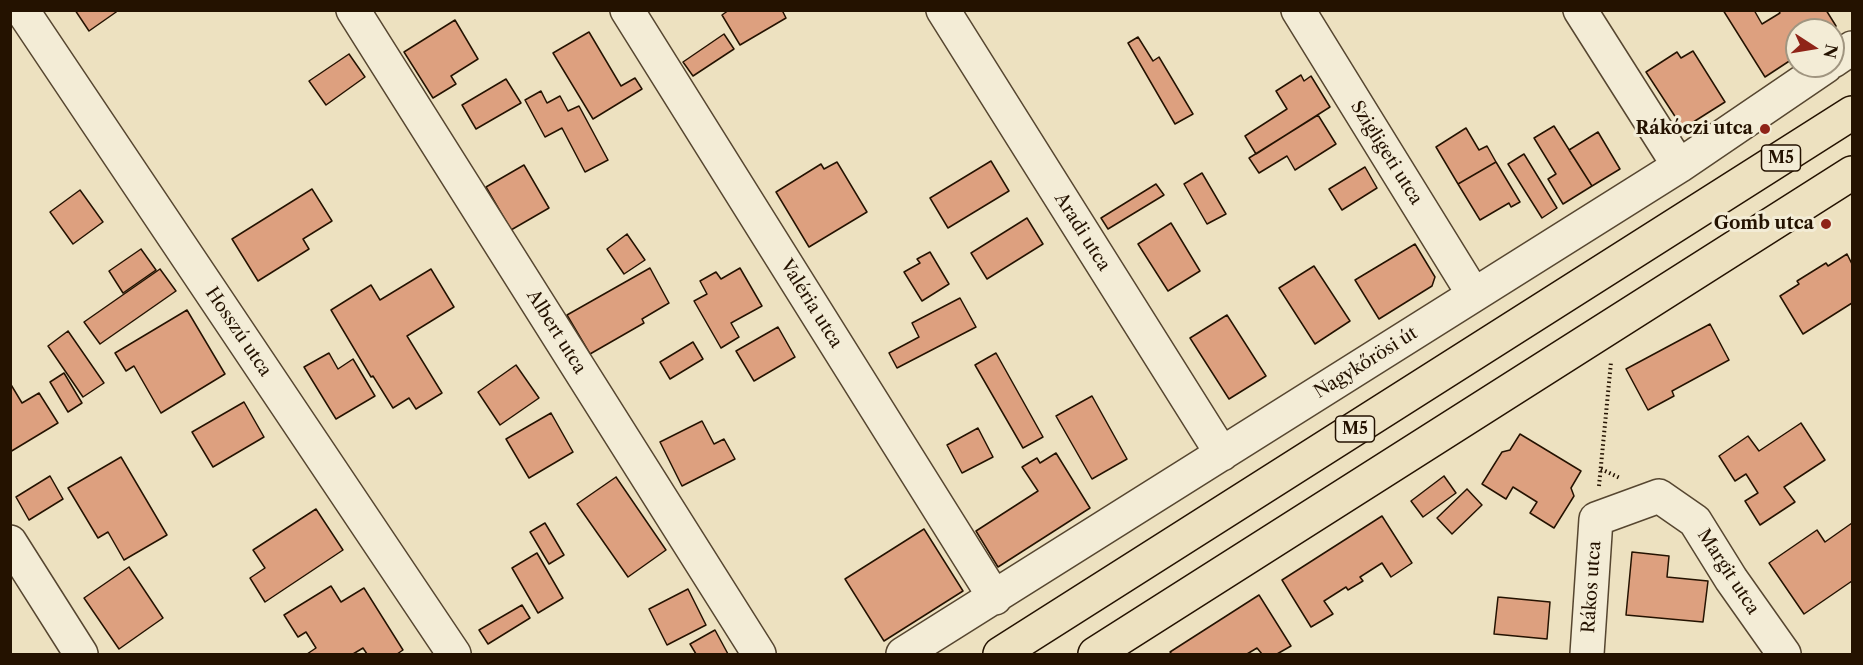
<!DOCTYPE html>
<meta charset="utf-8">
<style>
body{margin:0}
#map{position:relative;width:1863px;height:665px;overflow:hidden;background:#ede1c0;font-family:"Libre Caslon Text",serif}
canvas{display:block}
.frame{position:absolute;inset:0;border:12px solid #241200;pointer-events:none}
.north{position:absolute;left:1785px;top:18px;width:60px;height:60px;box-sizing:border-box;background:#f3ecd6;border:2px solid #a09580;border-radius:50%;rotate:102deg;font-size:16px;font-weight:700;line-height:24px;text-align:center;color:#241200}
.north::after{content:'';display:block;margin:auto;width:21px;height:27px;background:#8f2418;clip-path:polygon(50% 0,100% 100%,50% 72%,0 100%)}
</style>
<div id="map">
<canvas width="1863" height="665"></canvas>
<div class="frame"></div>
<div class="north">N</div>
</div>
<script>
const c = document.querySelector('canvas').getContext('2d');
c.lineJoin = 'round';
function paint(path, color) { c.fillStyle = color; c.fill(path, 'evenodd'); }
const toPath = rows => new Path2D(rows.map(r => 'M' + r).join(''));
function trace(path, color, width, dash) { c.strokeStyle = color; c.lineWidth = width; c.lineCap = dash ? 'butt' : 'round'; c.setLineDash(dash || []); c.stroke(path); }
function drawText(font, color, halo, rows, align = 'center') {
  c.font = font + ' "Libre Caslon Text",serif'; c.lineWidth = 6; c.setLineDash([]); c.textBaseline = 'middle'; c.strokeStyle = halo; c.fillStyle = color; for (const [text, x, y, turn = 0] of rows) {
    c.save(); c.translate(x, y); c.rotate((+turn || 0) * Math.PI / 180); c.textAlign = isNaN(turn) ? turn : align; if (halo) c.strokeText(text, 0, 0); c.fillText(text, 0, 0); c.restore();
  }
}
const building = toPath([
 [75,10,119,10,89,31,75,10],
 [729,10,782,10,786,18,740,45,722,15,729,10],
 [1723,10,1754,10,1762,24,1780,13,1778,10,1826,10,1836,26,1833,33,1833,30,1797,30,1797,56,1765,77,1723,10],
 [455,20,478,59,451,76,456,84,433,98,404,52,455,20],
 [589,32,621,86,635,78,642,89,593,119,553,53,589,32],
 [724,34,734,49,693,76,683,62,724,34],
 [1138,37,1153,61,1159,57,1193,114,1175,124,1128,43,1138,37],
 [1693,51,1725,102,1687,126,1680,124,1646,72,1677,52,1681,58,1693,51],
 [349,54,365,77,326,105,309,81,349,54],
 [1301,75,1304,81,1311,76,1330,107,1256,154,1245,136,1287,109,1276,91,1301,75],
 [506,79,521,103,476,129,462,105,506,79],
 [541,91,547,103,560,96,568,111,579,106,608,160,585,172,562,128,545,137,525,100,541,91],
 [1318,115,1336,144,1295,170,1287,156,1259,173,1249,158,1318,115],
 [1554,126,1592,186,1563,204,1548,179,1556,174,1534,138,1554,126],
 [1466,128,1479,150,1487,146,1496,162,1458,184,1436,147,1466,128],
 [1598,132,1620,169,1592,186,1569,150,1598,132],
 [1524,154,1557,208,1542,218,1508,164,1524,154],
 [991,161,1009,191,948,228,930,198,991,161],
 [837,162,867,212,809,247,776,192,821,164,824,169,837,162],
 [1496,162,1520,202,1511,207,1509,203,1480,220,1458,184,1496,162],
 [524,165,549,208,511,230,486,187,524,165],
 [1365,167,1377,188,1342,210,1329,189,1365,167],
 [1202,173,1226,214,1207,224,1184,184,1202,173],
 [1156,184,1164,195,1108,229,1101,218,1156,184],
 [312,189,332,221,303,239,309,249,258,281,232,239,312,189],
 [80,190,103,222,73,244,50,212,80,190],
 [1027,218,1043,244,987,279,971,253,1027,218],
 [1171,223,1200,271,1168,291,1138,244,1171,223],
 [627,234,645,260,624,274,607,249,627,234],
 [1415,244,1435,277,1432,286,1379,319,1355,280,1415,244],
 [141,249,156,270,123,293,109,271,141,249],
 [930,252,949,284,922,301,904,272,920,263,917,259,930,252],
 [1847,254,1852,264,1852,303,1803,334,1780,296,1799,284,1797,281,1826,263,1828,266,1847,254],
 [1314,266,1350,321,1315,344,1279,288,1314,266],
 [650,268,669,303,642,319,644,323,590,354,567,315,650,268],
 [740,268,762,306,731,323,739,337,721,348,694,301,707,294,700,281,716,272,721,279,740,268],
 [160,269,176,291,100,344,84,322,160,269],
 [431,269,454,307,407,336,442,393,416,409,409,398,393,408,373,376,371,377,331,310,371,285,380,300,431,269],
 [960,298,976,327,897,368,889,353,919,337,912,323,960,298],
 [187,310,225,374,161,413,134,366,126,371,115,353,187,310],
 [1227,315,1266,376,1229,399,1190,338,1227,315],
 [1710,324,1729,360,1672,391,1674,396,1648,410,1626,369,1710,324],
 [778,327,795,357,754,381,736,351,778,327],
 [68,331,104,383,83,397,48,346,68,331],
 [693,342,703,359,670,379,660,362,693,342],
 [329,353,338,369,353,359,375,396,336,419,304,367,329,353],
 [996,353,1043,437,1023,448,975,365,996,353],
 [516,365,539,398,500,425,478,392,516,365],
 [64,373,82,403,68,412,50,382,64,373],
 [10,383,22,403,39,393,58,423,10,452,10,383],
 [1092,396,1127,459,1092,479,1056,416,1092,396],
 [244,402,264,437,213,467,192,432,244,402],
 [551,413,573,452,529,478,506,439,551,413],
 [702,421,714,444,724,439,735,459,682,486,660,442,702,421],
 [1801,423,1825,460,1784,487,1795,502,1760,525,1745,501,1758,493,1746,474,1735,481,1719,456,1748,436,1759,451,1801,423],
 [978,428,993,457,962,473,947,445,978,428],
 [1520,434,1581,471,1571,488,1574,496,1554,528,1530,513,1537,502,1513,487,1506,499,1482,484,1502,452,1510,450,1520,434],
 [1056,453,1090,508,998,567,976,531,1038,491,1022,467,1037,458,1040,463,1056,453],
 [121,457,167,535,124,560,108,532,98,538,68,488,121,457],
 [50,476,63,499,29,520,16,497,50,476],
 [1444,476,1456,493,1423,517,1411,501,1444,476],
 [616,477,666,550,628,577,577,504,616,477],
 [1467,489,1482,505,1452,534,1437,518,1467,489],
 [316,509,343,550,265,602,250,578,265,568,253,550,316,509],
 [1382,516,1412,563,1391,577,1382,563,1360,577,1363,581,1348,590,1346,587,1324,601,1333,614,1311,627,1282,580,1382,516],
 [545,523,564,555,549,564,530,532,545,523],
 [1852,523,1852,581,1804,614,1769,563,1817,530,1825,542,1852,523],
 [924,529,963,591,884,641,845,579,924,529],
 [1632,552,1669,556,1667,577,1708,581,1703,622,1626,615,1632,552],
 [537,553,563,598,538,613,512,568,537,553],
 [129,567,163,618,119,649,84,598,129,567],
 [331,586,341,602,364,588,403,650,397,654,367,654,363,648,353,654,307,654,316,648,306,632,298,637,284,615,331,586],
 [688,589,706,625,667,645,649,609,688,589],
 [1259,595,1291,646,1277,654,1262,654,1257,648,1247,654,1172,654,1170,652,1259,595],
 [1498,597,1550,602,1547,639,1494,634,1498,597],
 [522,605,530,618,488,644,479,630,522,605],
 [715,630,728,654,696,654,690,644,715,630]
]);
const path = toPath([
 [1601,469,1620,478],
 [1599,486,1611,362]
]);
const minor = toPath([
 [22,10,454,654],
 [353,10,759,654],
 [627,10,995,598],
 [943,10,1222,454],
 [1298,10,1474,295],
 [1580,10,1679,166],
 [1833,61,1852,48],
 [10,542,81,654],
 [903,654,1679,166,1826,66],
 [1587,654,1596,519,1659,496,1695,521,1731,579,1784,654]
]);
const major = toPath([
 [1000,654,1852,113],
 [1095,654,1852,173]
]);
const markers = [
 [1765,129,6,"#8f2418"],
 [1826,224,6,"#8f2418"]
];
const shields = [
 [1781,158,39],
 [1355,429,39]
];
const shieldNames = [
 ["M5",1781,158],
 ["M5",1355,429]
];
const poiNames = [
 ["Rákóczi utca",1753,129],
 ["Gomb utca",1814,224]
];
const streetNames = [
 ["Szigligeti utca",1386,153,58],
 ["Aradi utca",1082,232,58],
 ["Valéria utca",811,304,58],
 ["Hosszú utca",238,332,56],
 ["Albert utca",556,332,58],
 ["Nagykőrösi út",1366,363,-32],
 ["Margit utca",1728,572,57],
 ["Rákos utca",1592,587,-86]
];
paint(building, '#dda07f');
trace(building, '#241200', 1.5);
trace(minor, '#564630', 36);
trace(major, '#241200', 36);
trace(path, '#241200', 4, [1.5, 3]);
trace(minor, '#f3ecd6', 33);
trace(major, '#ede1c0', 33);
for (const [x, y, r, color] of markers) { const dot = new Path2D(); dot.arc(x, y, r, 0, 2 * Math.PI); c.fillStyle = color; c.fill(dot); trace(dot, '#f3ecd6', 2); }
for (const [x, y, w] of shields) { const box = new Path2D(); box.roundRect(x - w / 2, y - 13, w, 26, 4.5); c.fillStyle = '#f3ecd6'; c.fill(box); trace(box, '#241200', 1.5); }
drawText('bold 16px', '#241200', null, shieldNames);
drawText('bold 18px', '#241200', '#f3ecd6', poiNames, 'right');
drawText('18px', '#241200', '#f3ecd6', streetNames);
</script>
